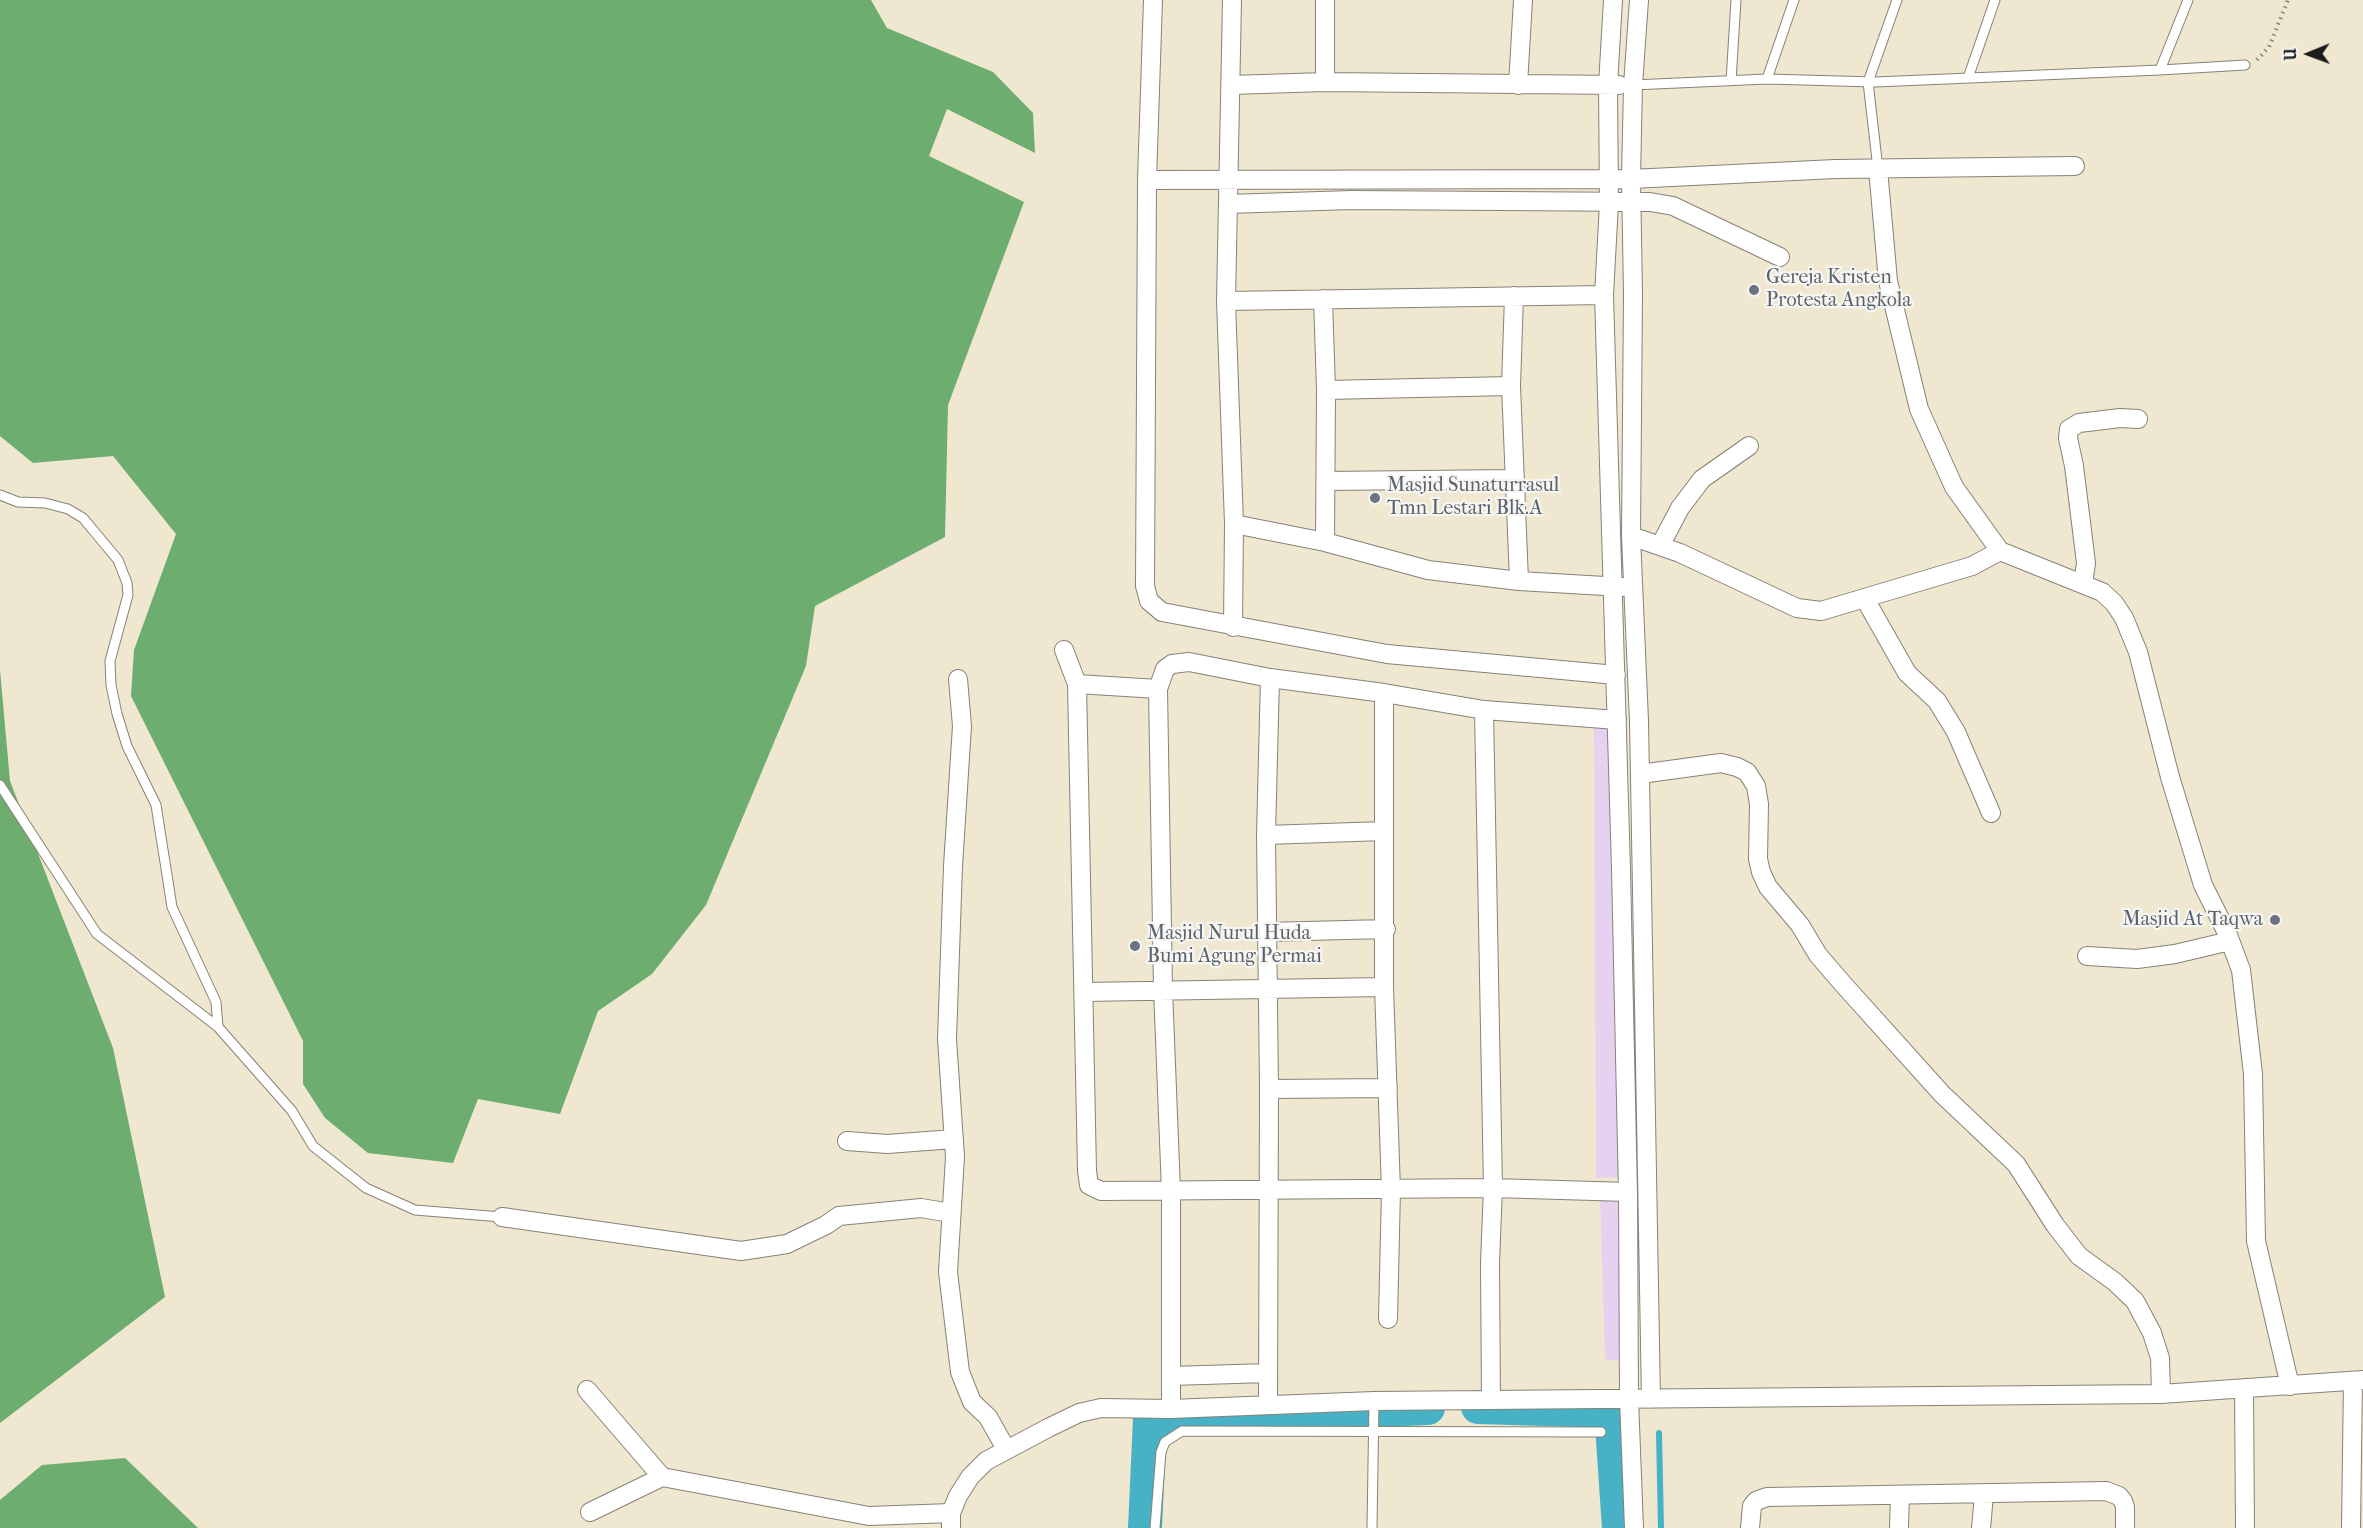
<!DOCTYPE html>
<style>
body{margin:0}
#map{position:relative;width:2363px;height:1528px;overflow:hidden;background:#efe7d0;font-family:"IM FELL French Canon",serif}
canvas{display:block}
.north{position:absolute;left:2279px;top:24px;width:60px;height:60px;-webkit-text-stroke:4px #f6f6f2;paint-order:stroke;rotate:269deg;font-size:16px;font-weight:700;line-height:24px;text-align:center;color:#1c1c1c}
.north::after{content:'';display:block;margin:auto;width:21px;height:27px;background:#1c1c1c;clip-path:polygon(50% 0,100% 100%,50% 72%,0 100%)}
</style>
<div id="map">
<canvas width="2363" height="1528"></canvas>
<div class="north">U</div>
</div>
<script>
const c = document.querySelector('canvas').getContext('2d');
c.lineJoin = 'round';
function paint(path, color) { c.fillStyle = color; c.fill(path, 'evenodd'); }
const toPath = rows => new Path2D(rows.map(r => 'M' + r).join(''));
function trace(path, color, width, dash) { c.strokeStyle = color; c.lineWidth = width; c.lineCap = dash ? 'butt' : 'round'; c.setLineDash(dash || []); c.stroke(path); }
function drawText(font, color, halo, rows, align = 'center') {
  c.font = font + ' "IM FELL French Canon",serif'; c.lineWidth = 4.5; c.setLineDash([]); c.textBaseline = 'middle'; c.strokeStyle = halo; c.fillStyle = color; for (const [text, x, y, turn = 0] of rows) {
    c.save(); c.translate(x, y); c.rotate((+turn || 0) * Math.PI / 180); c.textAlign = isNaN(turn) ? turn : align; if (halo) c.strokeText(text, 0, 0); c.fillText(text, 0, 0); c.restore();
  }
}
const built = toPath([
 [1594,728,1615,728,1623,1177,1596,1178],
 [1600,1194,1623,1195,1626,1362,1605,1359]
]);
const forest = toPath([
 [0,0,871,0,887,28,993,72,1033,113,1035,153,947,109,929,156,1024,202,948,405,945,537,815,606,806,666,706,905,652,974,598,1011,560,1114,478,1099,453,1163,368,1153,325,1118,303,1084,303,1041,131,696,134,650,176,534,113,456,33,463,0,436],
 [0,670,10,781,113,1048,165,1297,0,1423],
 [125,1458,198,1528,0,1528,0,1500,42,1465]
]);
const stream = toPath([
 [1659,1433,1661,1528]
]);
const river = toPath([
 [1478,1407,1611,1411,1619,1528],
 [1145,1528,1150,1419,1428,1408]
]);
const path = toPath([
 [2257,60,2269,47,2288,0]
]);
const service = toPath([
 [2160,70,2188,0],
 [1968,78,1995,0],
 [1767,79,1794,0],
 [1731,81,1736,0],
 [1633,85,1767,79,1875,82,2160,70,2245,65],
 [1878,169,1868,82,1897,0],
 [0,495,18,502,45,503,68,509,83,518,118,560,127,583,128,595,110,661,111,685,117,714,127,746,156,805,172,907,216,1002,218,1027],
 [0,785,97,934,218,1027,292,1111,313,1146,366,1188,415,1210,502,1217],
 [1155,1528,1161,1452,1165,1442,1182,1431,1601,1432],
 [1372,1528,1374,1401]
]);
const minor = toPath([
 [1153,0,1147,180,1145,586,1149,601,1162,612,1387,654,1616,675],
 [1232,0,1226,301,1234,524,1233,627],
 [1325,0,1325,82],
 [1613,0,1608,85,1609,203,1604,295,1621,869,1628,1194,1629,1399,1634,1528],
 [1639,0,1633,85,1631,178,1633,294,1631,536,1639,721,1651,1399],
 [1231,85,1325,82,1619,85],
 [1518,85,1523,0],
 [1878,169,1888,281,1919,409,1954,487,2000,551,2102,592,2114,603,2124,618,2138,652,2170,777,2203,885,2228,935,2241,970,2253,1074,2256,1241,2290,1386],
 [1147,180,1631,179,1835,169,2075,166],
 [1228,204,1351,200,1650,202,1673,206,1780,257],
 [1514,296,1511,386,1519,581],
 [1323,299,1326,390,1325,542],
 [1226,301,1604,295],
 [1326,390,1511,386],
 [1326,481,1514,479],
 [1234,524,1325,542,1428,570,1519,581,1622,587],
 [1631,536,1680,553,1797,608,1821,611,1972,566,2000,551],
 [1660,546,1680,508,1702,479,1749,446],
 [2083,584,2086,563,2074,466,2068,438,2069,429,2079,423,2120,418,2138,419],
 [1865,599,1907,673,1937,701,1956,732,1991,813],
 [1064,650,1077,684,1087,1171,1089,1185,1101,1191,1493,1188,1628,1192],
 [958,679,962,726,953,866,947,1039,955,1157,948,1272,960,1372,972,1402,988,1417,1006,1449],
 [1077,684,1158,689],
 [1384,693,1384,987,1391,1190,1388,1319],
 [1484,710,1493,1188,1490,1263,1491,1400],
 [1640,774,1721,763,1737,767,1747,772,1756,786,1759,804,1758,859,1761,872,1768,887,1800,925,1818,955,1843,984,1942,1094,2016,1164,2055,1225,2079,1256,2115,1282,2135,1301,2152,1333,2160,1358,2161,1394],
 [1266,835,1384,831],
 [1266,932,1386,929],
 [2087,956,2137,959,2175,954,2230,941],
 [1084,992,1384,987],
 [1269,1089,1388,1088],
 [847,1141,887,1144,954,1139],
 [502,1217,741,1251,787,1244,826,1225,839,1216,921,1208,951,1213],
 [1171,1376,1268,1373],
 [2244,1388,2245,1528],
 [587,1390,662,1477],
 [1268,1405,1269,1089,1266,835,1270,678],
 [1171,1409,1171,1191,1163,989,1158,689,1165,669,1172,664,1189,662,1270,678,1384,693,1484,710,1617,720],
 [590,1512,662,1477,869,1516,951,1513],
 [951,1528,951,1513,958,1496,970,1477,986,1461,1048,1428,1079,1413,1101,1408,1171,1409,1374,1401,2161,1394,2363,1380],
 [1750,1528,1752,1506,1756,1501,1767,1497,2106,1491,2119,1496,2123,1501,2125,1507,2125,1528],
 [1899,1528,1900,1495],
 [1981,1528,1984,1495],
 [2351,1528,2353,1381]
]);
const markers = [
 [1754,290,6,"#6b7280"],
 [1375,498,6,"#6b7280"],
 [2275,920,6,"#6b7280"],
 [1135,946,6,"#6b7280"]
];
const worshipNames = [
 ["Gereja Kristen",1766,278],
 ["Protesta Angkola",1766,301],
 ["Masjid Sunaturrasul",1387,486],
 ["Tmn Lestari Blk.A",1387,509],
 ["Masjid At Taqwa",2263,920,"right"],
 ["Masjid Nurul Huda",1147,934],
 ["Bumi Agung Permai",1147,957]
];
paint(built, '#e6d2f0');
paint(forest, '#6dad70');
trace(stream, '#47b1c6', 6);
trace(river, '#47b1c6', 34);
trace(service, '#868276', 11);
trace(minor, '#868276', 20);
trace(path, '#868276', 4, [1.5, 4.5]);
trace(service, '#fff', 9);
trace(minor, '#fff', 18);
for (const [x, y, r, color] of markers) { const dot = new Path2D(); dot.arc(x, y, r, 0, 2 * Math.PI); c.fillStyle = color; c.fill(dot); trace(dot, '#f6f6f2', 2); }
drawText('20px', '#5b616d', '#f6f6f2', worshipNames, 'left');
</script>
